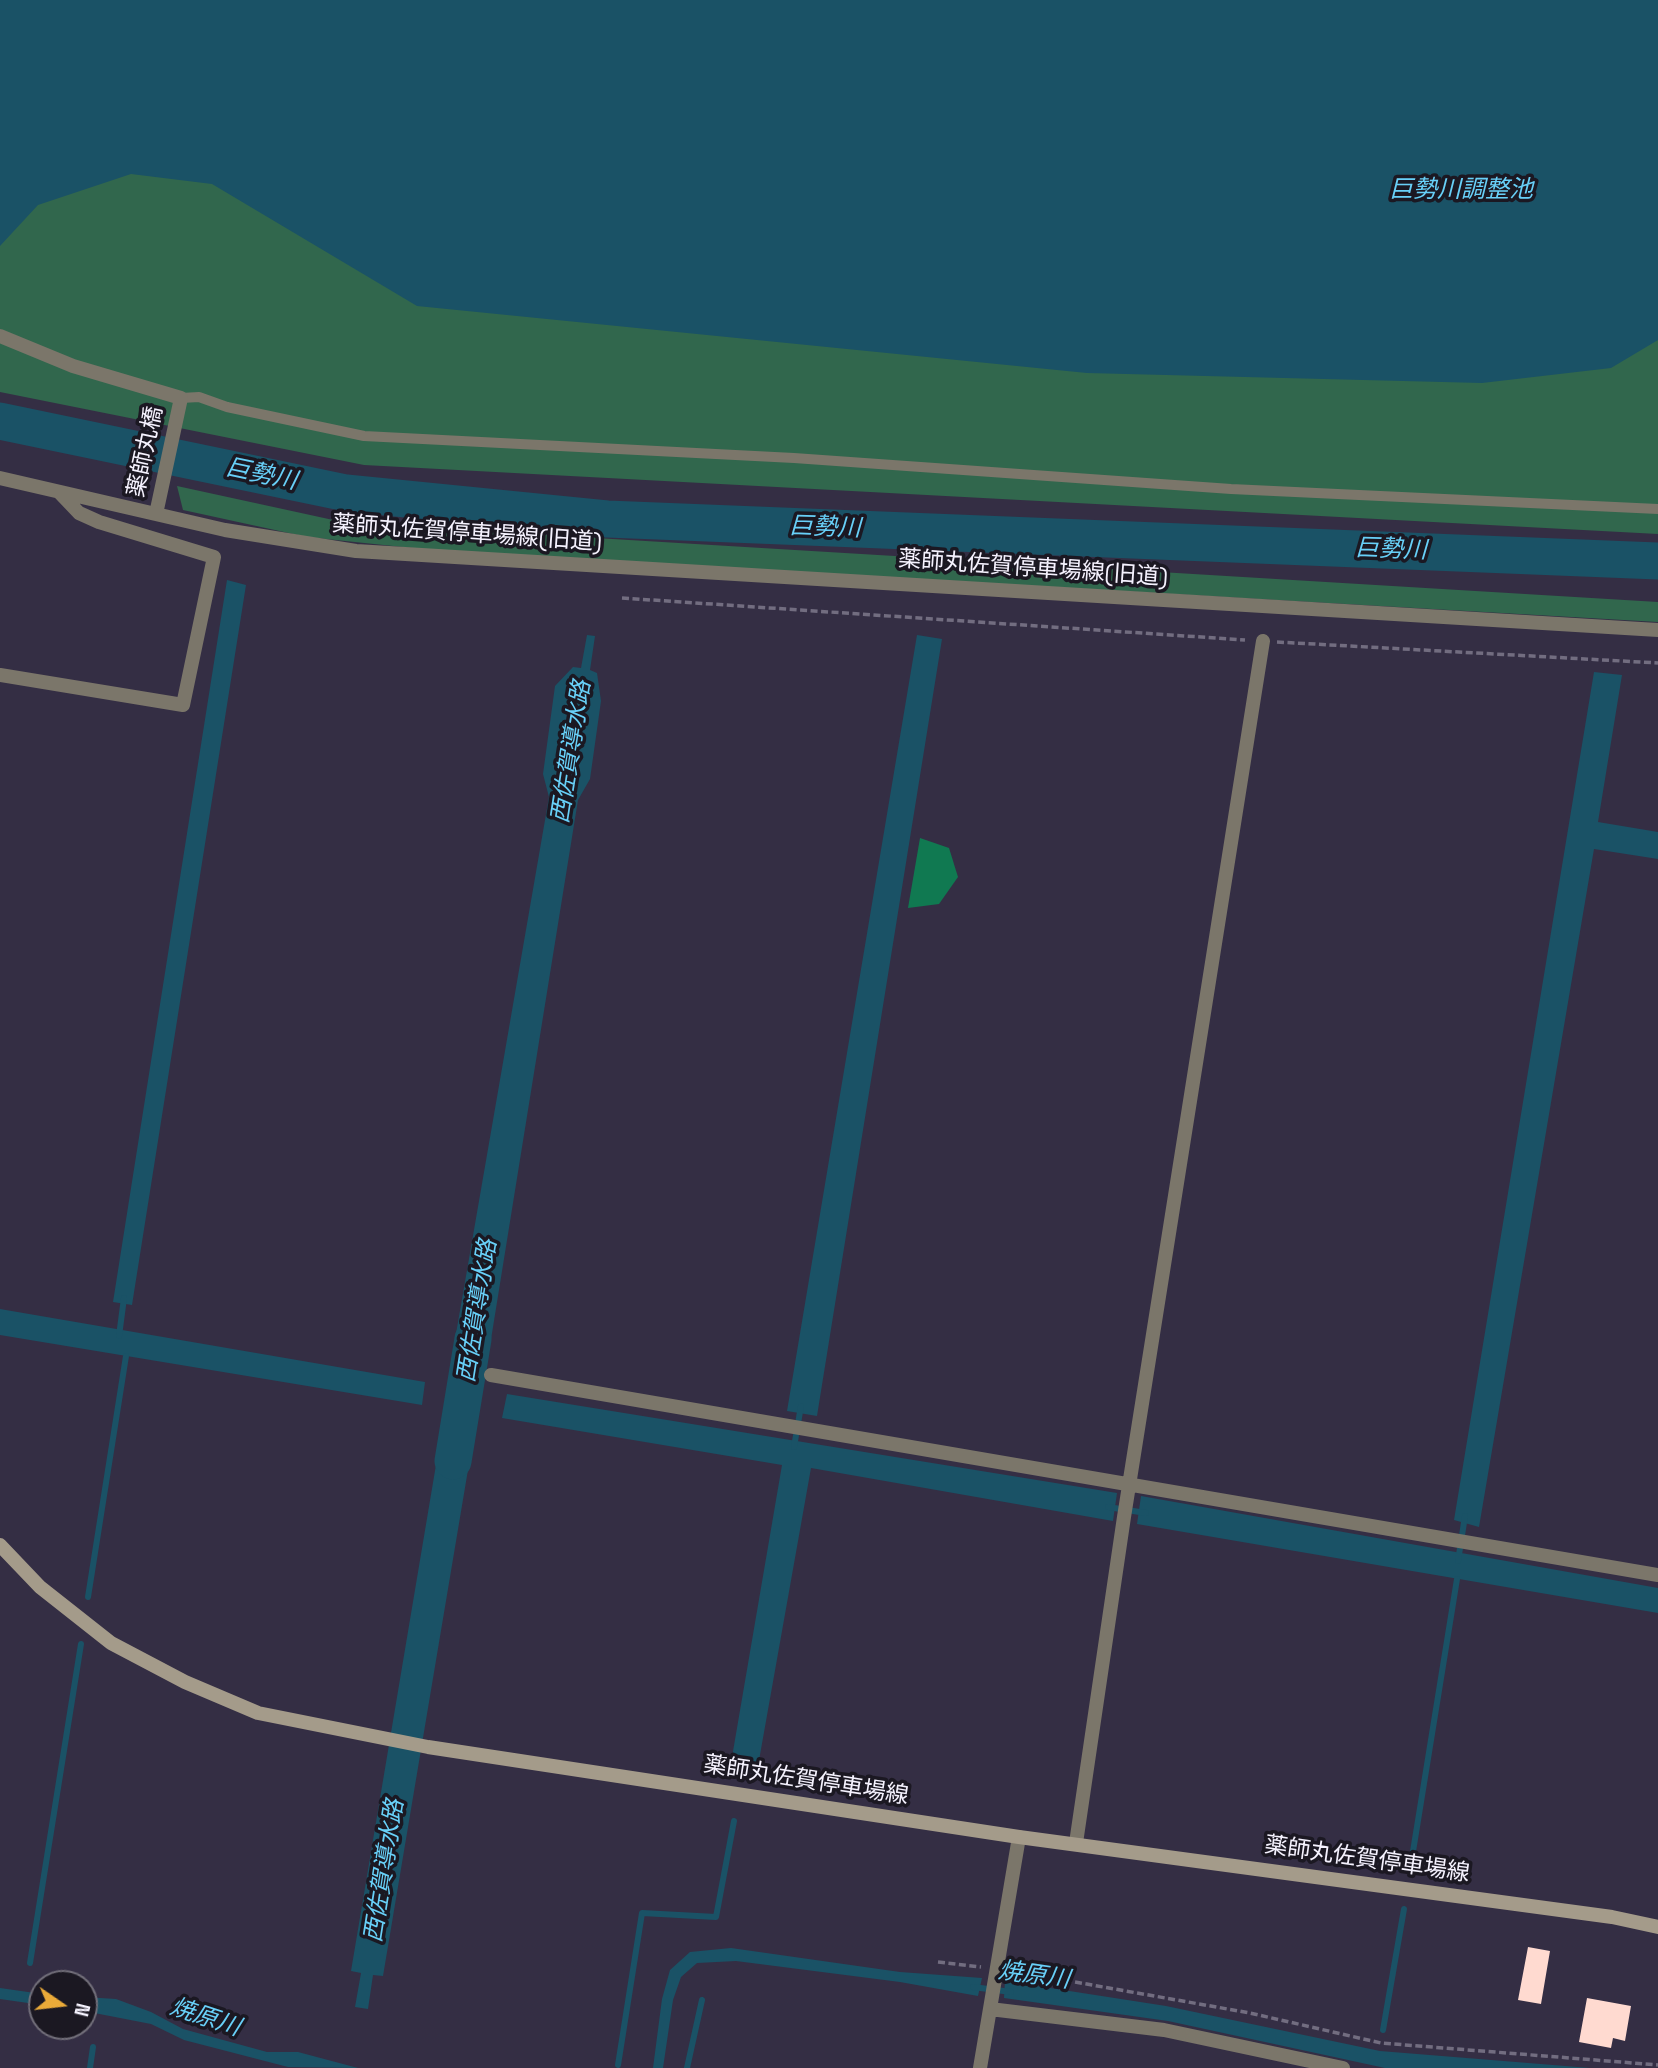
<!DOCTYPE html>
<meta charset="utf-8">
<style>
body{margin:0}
#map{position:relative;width:1658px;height:2068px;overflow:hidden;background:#342e44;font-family:"Space Grotesk",sans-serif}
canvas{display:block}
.north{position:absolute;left:28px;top:1970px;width:70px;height:70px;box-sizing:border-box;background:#1b1822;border:2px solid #726f7a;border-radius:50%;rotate:104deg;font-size:19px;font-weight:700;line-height:28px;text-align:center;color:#f5f2fe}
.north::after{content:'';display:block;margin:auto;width:24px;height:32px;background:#eaaa39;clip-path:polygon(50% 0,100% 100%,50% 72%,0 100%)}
</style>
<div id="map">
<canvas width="1658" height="2068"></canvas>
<div class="north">N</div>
</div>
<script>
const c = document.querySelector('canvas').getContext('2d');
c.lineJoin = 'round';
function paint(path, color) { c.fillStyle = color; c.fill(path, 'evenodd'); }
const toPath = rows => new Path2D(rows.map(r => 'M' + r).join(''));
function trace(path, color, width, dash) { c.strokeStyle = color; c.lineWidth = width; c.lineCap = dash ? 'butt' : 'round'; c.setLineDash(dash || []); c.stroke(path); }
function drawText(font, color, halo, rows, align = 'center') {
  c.font = font + ' "Space Grotesk","Noto Sans JP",sans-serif'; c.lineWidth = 7; c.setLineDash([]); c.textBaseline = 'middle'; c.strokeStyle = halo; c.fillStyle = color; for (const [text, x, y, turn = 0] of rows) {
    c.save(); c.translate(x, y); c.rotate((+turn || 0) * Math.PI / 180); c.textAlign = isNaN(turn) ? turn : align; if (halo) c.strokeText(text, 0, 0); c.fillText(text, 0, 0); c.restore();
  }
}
const green = toPath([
 [0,0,1658,0,1658,534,364,465,0,392],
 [177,486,347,523,1658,602,1658,622,460,553,307,537,183,510]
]);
const forest = toPath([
 [920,838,949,848,958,877,939,904,908,908]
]);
const water = toPath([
 [0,0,1658,0,1658,340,1611,368,1482,383,1087,373,417,306,212,184,131,174,38,205,0,246],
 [227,580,246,585,132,1305,113,1302],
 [587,635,595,636,590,670,597,673,601,701,590,779,578,800,488,1358,476,1356,470,1389,459,1387,463,1354,453,1351,549,797,543,774,555,686,573,667,581,668],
 [917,635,942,639,817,1416,787,1411],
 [1594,672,1622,675,1598,822,1658,832,1658,859,1594,849,1479,1527,1454,1520],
 [0,1309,425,1382,422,1405,0,1335],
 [507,1394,1117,1493,1113,1521,811,1468,758,1766,731,1763,782,1465,502,1418],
 [457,1410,467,1412,462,1444,472,1446,383,1976,373,1975,368,2009,355,2007,361,1973,351,1971,440,1441,451,1442],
 [1141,1496,1658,1588,1658,1613,1137,1524],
 [731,1948,900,1972,982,1978,978,1996,900,1982,736,1961,697,1963,681,1977,673,2000,663,2068,653,2068,662,1999,670,1970,690,1952],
 [1005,1981,1166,2006,1380,2051,1590,2068,1385,2068,1168,2021,1004,1998],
 [0,1988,42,1994,42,2005,0,1999],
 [84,1997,116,1999,151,2012,183,2029,267,2052,298,2052,358,2068,288,2067,184,2040,151,2024,84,2011]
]);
const stream = toPath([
 [119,1336,124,1298],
 [794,1447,801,1406],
 [1108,1507,1146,1513],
 [1458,1561,1465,1516],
 [88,1597,126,1356],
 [1410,1870,1457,1579],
 [30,1963,81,1644],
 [973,1987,1011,1992],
 [1383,2030,1404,1909],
 [618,2065,642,1913,716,1917,734,1821],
 [90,2068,93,2047],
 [687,2068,702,2000]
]);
const river = toPath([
 [0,421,346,493,607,519,1658,561],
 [453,1461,473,1339]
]);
const building = toPath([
 [1528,1947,1550,1951,1541,2004,1518,2000],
 [1587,1998,1631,2006,1625,2041,1613,2038,1611,2048,1579,2042]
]);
const path = toPath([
 [622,598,1245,640],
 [1277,642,1658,663],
 [938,1962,981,1967],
 [1013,1971,1250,2013,1381,2043,1658,2065]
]);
const service = toPath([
 [181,398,199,397,227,407,364,436,794,458,1231,489,1658,509]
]);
const minor = toPath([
 [0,336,73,366,181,398,156,514],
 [0,478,225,530,356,551,1658,630],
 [0,675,183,705,214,557,99,522,79,513,59,492],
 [491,1375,1658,1575],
 [1076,1843,1124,1517,1263,641],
 [990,2009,1164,2030,1343,2068],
 [980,2068,1019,1837]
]);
const secondary = toPath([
 [0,1545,40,1587,111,1643,185,1682,258,1713,428,1747,1019,1837,1612,1917,1658,1927]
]);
const streetNames = [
 ["薬師丸橋",146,452,-78],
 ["薬師丸佐賀停車場線(旧道)",467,534,4],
 ["薬師丸佐賀停車場線(旧道)",1033,569,4],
 ["薬師丸佐賀停車場線",806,1781,9],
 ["薬師丸佐賀停車場線",1367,1860,8]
];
const waterNames = [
 ["巨勢川調整池",1461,190],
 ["巨勢川",261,475,12],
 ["巨勢川",825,528,2],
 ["巨勢川",1391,550,2],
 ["西佐賀導水路",572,752,-81],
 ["西佐賀導水路",478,1311,-81],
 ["西佐賀導水路",385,1871,-81],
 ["焼原川",1034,1976,8],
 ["焼原川",205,2018,18]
];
paint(green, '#31674d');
paint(forest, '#107951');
paint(water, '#1a5266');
trace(stream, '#1a5266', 6);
trace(river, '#1a5266', 37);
paint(building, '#ffdad0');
trace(path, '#726d80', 3.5, [7, 3.5]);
trace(service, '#7b766a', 10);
trace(minor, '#7b766a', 14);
trace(secondary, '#a49b8a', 14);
drawText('23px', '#f5f2fe', '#1b1822', streetNames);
drawText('italic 24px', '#68d0f8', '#1b1822', waterNames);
</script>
